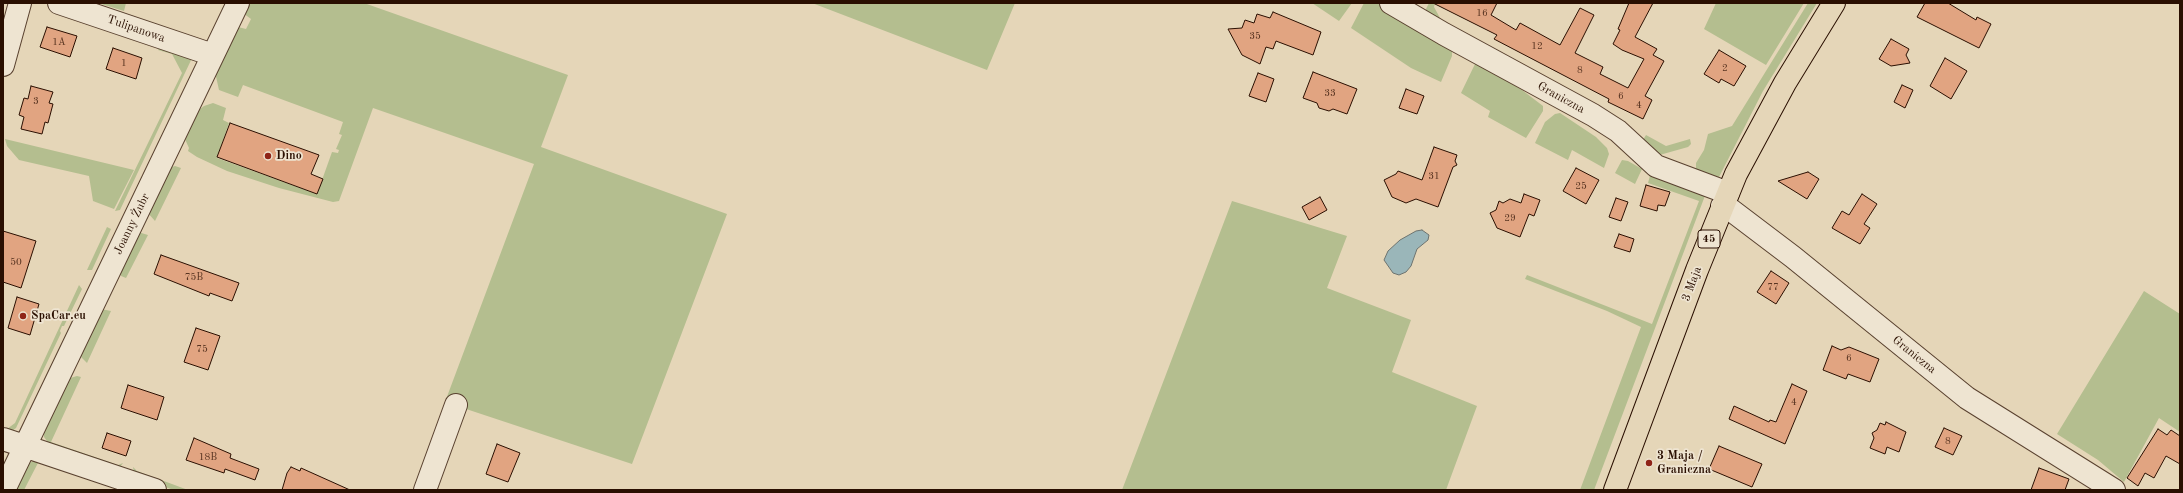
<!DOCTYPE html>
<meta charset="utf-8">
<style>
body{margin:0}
#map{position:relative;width:2183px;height:493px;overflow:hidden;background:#e5d6b8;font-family:"Old Standard TT",serif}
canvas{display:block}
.frame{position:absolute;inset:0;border:4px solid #2a0f01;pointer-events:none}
</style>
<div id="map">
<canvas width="2183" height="493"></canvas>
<div class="frame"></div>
</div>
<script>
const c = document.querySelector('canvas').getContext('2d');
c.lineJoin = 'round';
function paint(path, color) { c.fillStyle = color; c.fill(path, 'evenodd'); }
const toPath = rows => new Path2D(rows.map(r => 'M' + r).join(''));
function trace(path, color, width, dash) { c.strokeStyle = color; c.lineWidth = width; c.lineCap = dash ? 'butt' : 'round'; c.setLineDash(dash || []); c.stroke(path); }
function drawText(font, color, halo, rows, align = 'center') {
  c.font = font + ' "Old Standard TT",serif'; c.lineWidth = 3.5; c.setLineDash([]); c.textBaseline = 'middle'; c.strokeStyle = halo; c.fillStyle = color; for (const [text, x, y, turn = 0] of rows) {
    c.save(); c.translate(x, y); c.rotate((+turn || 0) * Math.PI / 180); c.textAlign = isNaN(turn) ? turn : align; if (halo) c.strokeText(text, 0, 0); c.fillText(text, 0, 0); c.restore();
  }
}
const green = toPath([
 [98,3,126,3,124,11],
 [247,3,364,3,568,75,541,147,727,214,632,464,445,402,534,164,373,108,339,201,333,202,279,188,227,171,197,157,188,151,189,148,184,137,195,113,204,106,213,103,226,108,223,120,229,123,217,158,317,194,332,152,338,153,339,150,336,149,342,135,339,134,343,122,243,85,238,97,219,90,215,72,238,27,246,29,251,19,243,13],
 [812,3,1015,3,987,70],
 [1312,3,1352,3,1339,21],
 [1364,3,1383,3,1452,50,1452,56,1441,82,1411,68,1351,28],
 [1429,3,1435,3,1434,7,1445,27,1425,11],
 [1716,3,1804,3,1766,65,1704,29],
 [1808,3,1817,3,1763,91,1719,177,1696,171,1696,163,1704,150,1708,134,1732,126],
 [159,47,193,56,120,210,115,211,182,73,172,54,158,50],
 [1478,62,1522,90,1543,106,1543,111,1526,138,1488,117,1490,111,1461,93,1475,64],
 [1560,113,1596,137,1607,148,1609,154,1604,168,1572,150,1568,160,1535,143,1545,122,1555,114],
 [1646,135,1666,146,1690,139,1691,144,1688,147,1656,156,1640,145],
 [5,139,134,170,114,209,93,201,89,176,19,160,7,146],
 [1622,160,1628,161,1642,169,1635,184,1615,173],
 [175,166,181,168,155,221,147,212,169,168],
 [1651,172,1706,193,1594,490,1580,490,1641,327,1607,311,1525,279,1527,275,1652,324,1699,201,1648,183],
 [1232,201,1347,236,1327,288,1411,320,1392,372,1477,406,1446,490,1122,490],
 [107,227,111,229,92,270,87,270],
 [138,232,148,235,126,278,121,276,119,272],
 [79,285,82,289,64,326,62,326,60,331,61,333,16,428,12,431,7,429,15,423],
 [2144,291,2180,314,2180,432,2159,418,2124,482,2098,460,2057,434],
 [101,309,111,311,87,363,79,355],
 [77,376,81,377,51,442,118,465,123,463,120,467,50,445,44,437,44,430,67,379],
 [35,460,39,461,24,490,16,490,29,463],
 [133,467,137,471,188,490,174,490,135,477]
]);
const water = toPath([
 [1422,230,1429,235,1428,240,1417,249,1411,266,1406,272,1399,275,1393,273,1384,260,1388,251,1400,240,1416,231,1422,230]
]);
const building = toPath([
 [1433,3,1497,3,1491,15,1516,30,1520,23,1560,45,1580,8,1594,15,1575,53,1603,67,1600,74,1628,88,1644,59,1622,50,1613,44,1620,30,1618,29,1629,3,1653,3,1635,37,1657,49,1653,55,1664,61,1645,96,1652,100,1643,119,1608,102,1609,99,1494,39,1497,35,1433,3],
 [1925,3,1948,3,1976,20,1977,17,1991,24,1979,48,1917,17,1925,3],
 [1273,12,1321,32,1313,55,1276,41,1273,49,1266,47,1260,64,1242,55,1228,29,1242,28,1245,20,1254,23,1257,14,1270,18,1273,12],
 [47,27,77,36,70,57,40,47,47,27],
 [1891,39,1909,49,1906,55,1910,63,1891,66,1879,59,1891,39],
 [113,48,142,58,136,79,106,69,113,48],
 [1719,50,1746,66,1734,86,1721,79,1719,83,1704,74,1719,50],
 [1945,58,1967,71,1951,99,1930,86,1945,58],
 [1313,72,1357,89,1347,114,1333,109,1329,111,1319,108,1317,103,1303,98,1313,72],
 [1258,73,1274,79,1266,102,1249,96,1258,73],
 [1902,85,1913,90,1905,108,1894,102,1902,85],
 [31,86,53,92,49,103,53,104,48,123,45,122,42,134,21,129,24,117,19,115,24,98,28,99,31,86],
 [1406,89,1424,96,1417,114,1399,108,1406,89],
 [230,123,319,155,311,174,323,179,317,194,217,157,230,123],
 [1434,147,1457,155,1455,161,1457,165,1453,167,1438,207,1416,199,1406,203,1392,197,1384,180,1396,174,1398,171,1422,180,1434,147],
 [1576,168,1599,180,1586,204,1563,191,1576,168],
 [1808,172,1819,179,1807,199,1778,181,1808,172],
 [1646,185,1670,192,1665,206,1658,205,1657,211,1640,206,1646,185],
 [1524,194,1540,200,1534,216,1529,214,1520,237,1497,228,1490,213,1496,210,1499,201,1503,203,1510,199,1521,203,1524,194],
 [1862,194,1877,204,1864,224,1870,228,1860,244,1832,228,1842,211,1849,215,1862,194],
 [1320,197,1327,210,1309,220,1302,207,1320,197],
 [1616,198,1628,202,1621,221,1609,217,1616,198],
 [3,231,36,241,21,288,3,282,3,231],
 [1619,234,1634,239,1630,252,1614,247,1619,234],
 [161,255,239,283,232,301,210,293,209,296,154,274,161,255],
 [1771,271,1789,283,1776,304,1757,292,1771,271],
 [17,297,39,304,30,335,8,328,17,297],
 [196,328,220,336,208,370,184,362,196,328],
 [1832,346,1841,350,1849,347,1879,359,1870,382,1848,374,1846,379,1823,370,1832,346],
 [1792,384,1807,391,1785,444,1729,419,1734,406,1769,422,1770,420,1776,422,1792,384],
 [128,385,164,397,157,420,121,408,128,385],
 [1886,422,1906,432,1899,452,1887,447,1885,454,1870,448,1874,438,1872,433,1877,430,1880,423,1885,425,1886,422],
 [1944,428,1962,436,1953,455,1935,447,1944,428],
 [2158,429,2167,435,2171,430,2180,436,2180,464,2166,456,2154,478,2145,473,2138,486,2127,478,2158,429],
 [107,433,131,441,126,456,102,448,107,433],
 [194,438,231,454,230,458,259,469,255,480,225,469,224,473,186,460,194,438],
 [497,444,520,453,508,482,486,474,497,444],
 [1719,446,1762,464,1752,487,1709,469,1719,446],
 [291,467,300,471,301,468,350,490,282,490,287,473,291,467],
 [2039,468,2069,479,2065,490,2031,490,2039,468]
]);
const minor = toPath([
 [59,3,213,55],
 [1391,3,1444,34,1593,115,1618,131,1656,166,1728,193],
 [3,65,20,3],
 [1722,206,1731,210,1793,257,1967,398,2114,490],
 [3,439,155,490],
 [4,490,238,3],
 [425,490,456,405]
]);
const major = toPath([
 [1615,490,1697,270,1736,174,1785,83,1834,3]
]);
const markers = [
 [268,156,4,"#8f2418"],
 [23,316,4,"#8f2418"],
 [1649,463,4,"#8f2418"]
];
const numberNames = [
 ["16",1482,13],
 ["35",1255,36],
 ["1A",59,42],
 ["12",1537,46],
 ["1",124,63],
 ["2",1725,68],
 ["8",1580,70],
 ["33",1330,93],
 ["6",1621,96],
 ["3",36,101],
 ["4",1639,105],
 ["31",1434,176],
 ["25",1581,186],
 ["29",1510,218],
 ["50",16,262],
 ["75B",194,277],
 ["77",1773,287],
 ["75",202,349],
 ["6",1849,358],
 ["4",1794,402],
 ["8",1948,441],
 ["18B",208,457]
];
const shields = [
 [1709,239,22]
];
const shieldNames = [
 ["45",1709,239]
];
const streetNames = [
 ["Tulipanowa",136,29,19],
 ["Graniczna",1561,98,29],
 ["Joanny Żubr",132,224,-64],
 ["3 Maja",1692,284,-69],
 ["Graniczna",1914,355,39]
];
const poiNames = [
 ["Dino",276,156],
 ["SpaCar.eu",31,316],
 ["3 Maja /",1657,456],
 ["Graniczna",1657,470]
];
paint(green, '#b4be8f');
paint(water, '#9ab6b9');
trace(water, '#6d736f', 1);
paint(building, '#e1a481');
trace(building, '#2a0f01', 1);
trace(minor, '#59412f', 24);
trace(major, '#2a0f01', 24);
trace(minor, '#eee4d1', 22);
trace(major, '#e5d6b8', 22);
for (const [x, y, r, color] of markers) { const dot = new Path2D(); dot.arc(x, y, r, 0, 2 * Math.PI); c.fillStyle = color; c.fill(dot); trace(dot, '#eee4d1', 1.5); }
drawText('10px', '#583421', null, numberNames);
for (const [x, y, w] of shields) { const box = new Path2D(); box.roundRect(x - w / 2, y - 9, w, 18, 3); c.fillStyle = '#eee4d1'; c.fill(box); trace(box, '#2a0f01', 1); }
drawText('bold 11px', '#2a0f01', null, shieldNames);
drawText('12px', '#2a0f01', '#eee4d1', streetNames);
drawText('bold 12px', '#2a0f01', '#eee4d1', poiNames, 'left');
</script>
